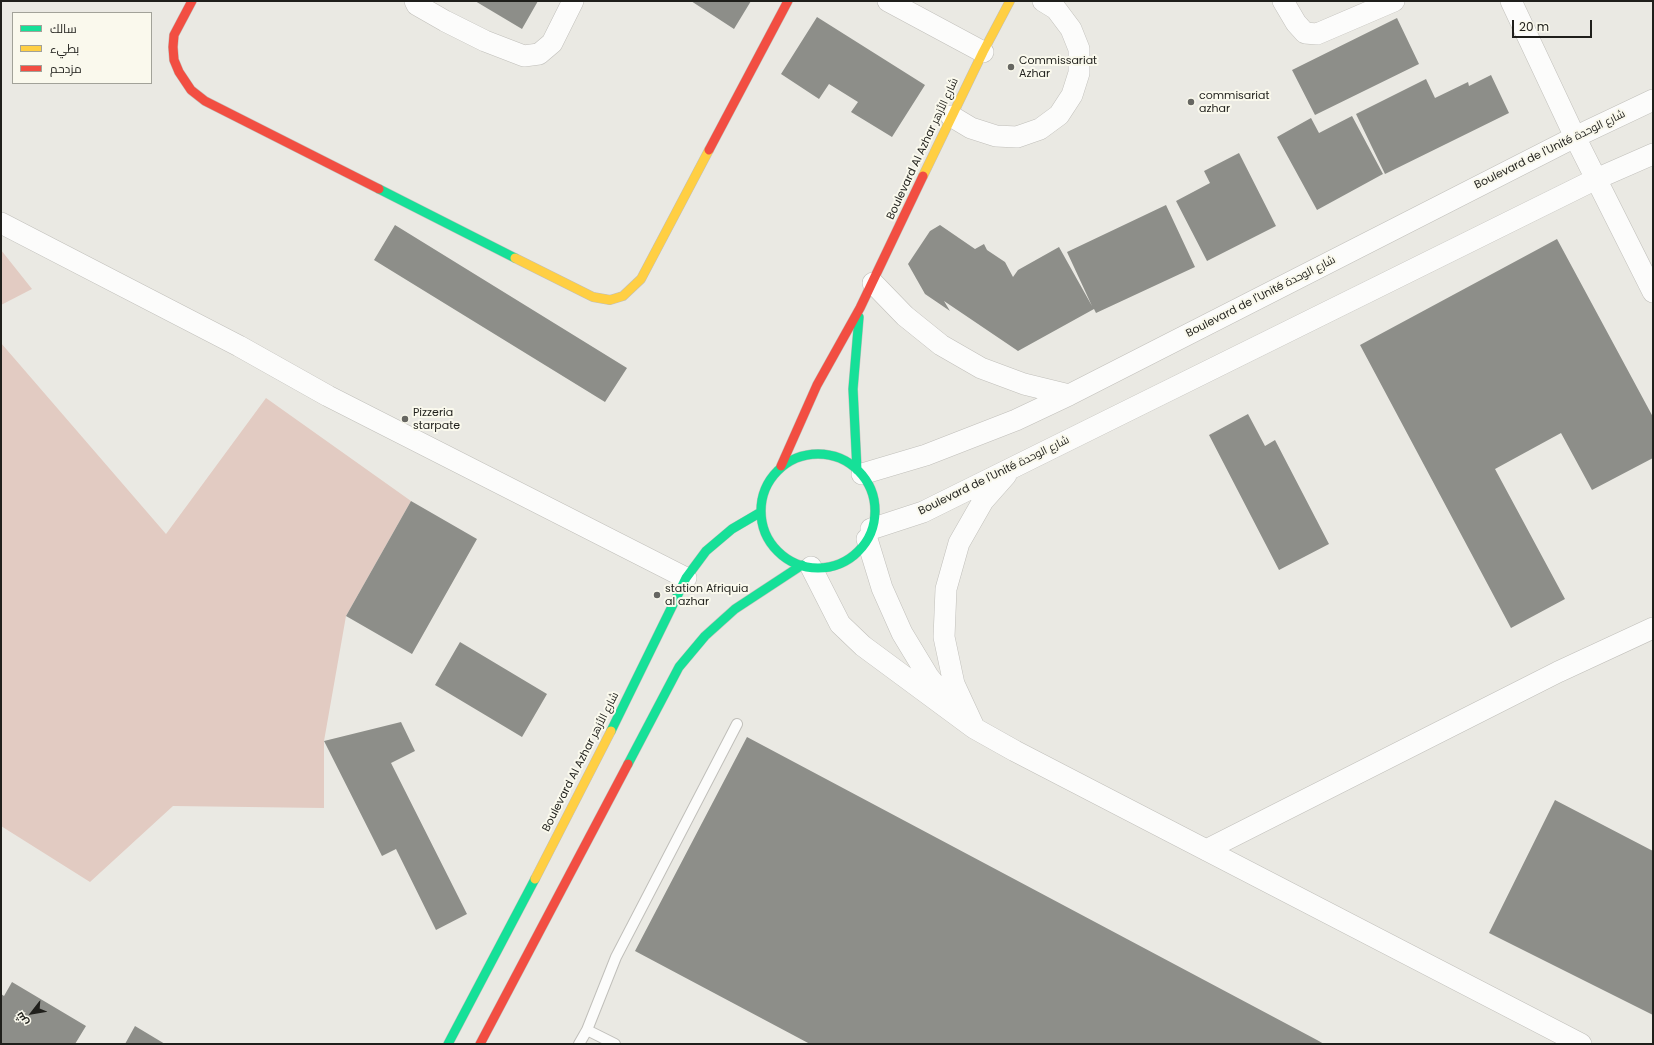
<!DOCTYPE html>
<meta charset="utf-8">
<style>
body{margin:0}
#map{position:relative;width:1654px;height:1045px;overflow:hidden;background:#eae9e3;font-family:Poppins,Cairo,sans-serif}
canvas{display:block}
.frame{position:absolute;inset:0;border:2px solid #1f1f1b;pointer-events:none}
.legend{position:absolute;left:12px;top:12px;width:140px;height:72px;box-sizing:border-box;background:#faf9ed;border:1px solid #a2a299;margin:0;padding:5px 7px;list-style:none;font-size:12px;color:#1f1f1b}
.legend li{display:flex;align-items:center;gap:8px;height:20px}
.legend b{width:20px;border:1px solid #a2a299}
.north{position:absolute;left:12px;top:993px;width:40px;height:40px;-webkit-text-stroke:3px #faf9ed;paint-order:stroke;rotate:239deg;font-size:11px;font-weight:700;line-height:16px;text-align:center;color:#1f1f1b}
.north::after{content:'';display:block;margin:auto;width:14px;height:18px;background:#1f1f1b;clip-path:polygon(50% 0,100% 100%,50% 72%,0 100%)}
.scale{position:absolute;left:1512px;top:20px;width:80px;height:18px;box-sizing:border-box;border:2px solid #1f1f1b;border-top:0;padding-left:5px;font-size:12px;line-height:14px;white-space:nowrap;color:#1f1f1b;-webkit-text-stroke:3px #faf9ed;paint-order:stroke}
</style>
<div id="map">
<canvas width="1654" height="1045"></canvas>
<div class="frame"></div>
<ul class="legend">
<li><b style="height:5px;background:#16e098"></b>سالك</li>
<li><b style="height:5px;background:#ffcf43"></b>بطيء</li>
<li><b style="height:5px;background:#f24e42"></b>مزدحم</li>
</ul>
<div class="north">ش</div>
<div class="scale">20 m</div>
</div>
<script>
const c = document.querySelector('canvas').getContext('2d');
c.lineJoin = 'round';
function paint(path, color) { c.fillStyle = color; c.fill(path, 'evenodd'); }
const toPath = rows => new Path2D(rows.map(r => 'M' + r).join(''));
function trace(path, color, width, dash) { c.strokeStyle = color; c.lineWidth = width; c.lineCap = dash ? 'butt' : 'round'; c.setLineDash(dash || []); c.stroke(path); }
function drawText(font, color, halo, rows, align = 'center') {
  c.font = font + ' Poppins,Cairo,sans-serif'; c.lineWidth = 4; c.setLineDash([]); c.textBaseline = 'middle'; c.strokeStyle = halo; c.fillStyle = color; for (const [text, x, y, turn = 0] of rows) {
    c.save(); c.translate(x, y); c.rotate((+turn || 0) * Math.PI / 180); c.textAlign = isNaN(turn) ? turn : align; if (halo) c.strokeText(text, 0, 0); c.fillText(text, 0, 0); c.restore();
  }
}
const green = toPath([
 [1,250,32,289,1,305],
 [1,343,166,534,266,398,411,501,346,616,324,741,324,808,173,806,90,882,1,826]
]);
const building = toPath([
 [475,1,538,1,522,29],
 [691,1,751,1,734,29],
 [817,17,925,85,892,137,851,112,858,102,829,84,819,99,781,74],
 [1397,18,1419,64,1315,115,1292,70],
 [1491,75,1509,113,1385,174,1356,114,1426,79,1435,98,1468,82,1469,86],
 [1352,116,1383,174,1317,210,1277,137,1311,118,1319,133],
 [1239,153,1276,226,1207,261,1176,201,1210,183,1204,171],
 [1166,205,1195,267,1096,313,1094,309,1018,351,944,301,950,311,925,294,908,264,930,231,940,225,975,249,984,244,987,250,1005,262,1013,277,1018,270,1059,247,1092,306,1067,252],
 [395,225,627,368,605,402,374,260],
 [1557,239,1653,417,1653,458,1592,490,1561,433,1495,469,1565,599,1511,628,1360,345],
 [1248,414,1265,446,1275,440,1329,544,1279,570,1209,435],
 [411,501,477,539,412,654,346,616],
 [460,642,547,694,522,737,435,685],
 [401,722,415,751,391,763,467,914,436,930,396,849,382,856,324,741],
 [747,737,1317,1040,1324,1044,810,1044,635,951],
 [1555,800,1653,851,1653,1015,1489,933],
 [12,982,86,1026,75,1044,1,1044,1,994,4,996],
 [135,1026,165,1044,125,1044]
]);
const lane = toPath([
 [587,1030,615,1044],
 [579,1044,587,1030,616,957,737,724]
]);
const street = toPath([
 [415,1,417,5,445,21,485,41,524,56,539,54,552,43,573,1],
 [888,1,983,52],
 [1283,1,1296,23,1305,33,1317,34,1394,1],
 [1511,1,1575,137,1653,292],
 [951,116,971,128,996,136,1017,137,1040,129,1059,115,1072,95,1079,73,1079,49,1071,29,1056,9,1043,1],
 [1,223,239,346,328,396,686,578],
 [873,283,905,316,941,345,981,368,1024,384,1069,395],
 [862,474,926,455,1016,420,1069,395,1575,137,1653,100],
 [871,529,923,512,1596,179,1653,154],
 [867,539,882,588,902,633,928,676,944,696],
 [811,567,840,624,863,646,974,728,1015,751,1581,1044],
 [973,725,954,684,944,637,946,589,959,543,983,501,1006,475],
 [1206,850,1558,672,1653,628]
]);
const fast = toPath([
 [379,189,515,258],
 '761 511a57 57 0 1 1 114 0a57 57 0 1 1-114 0Z',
 [857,470,853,389,859,317],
 [611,731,686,578,706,551,732,529,761,512],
 [628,764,679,667,705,636,735,609,802,565],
 [448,1044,535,879]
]);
const slow = toPath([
 [923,176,983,52,1010,1],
 [515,258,593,297,610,300,623,296,641,279,709,150],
 [535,879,611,731]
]);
const jam = toPath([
 [192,1,174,35,173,47,174,60,179,72,191,90,205,101,379,189],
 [709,150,788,1],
 [781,466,817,385,860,308,923,176],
 [480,1044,628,764]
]);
const markers = [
 [1011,67,4,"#666661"],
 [1191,102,4,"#666661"],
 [405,419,4,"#666661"],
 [657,595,4,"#666661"]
];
const poiNames = [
 ["Commissariat",1019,61],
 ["Azhar",1019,74],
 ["commisariat",1199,96],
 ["azhar",1199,109],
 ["Pizzeria",413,413],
 ["starpate",413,426],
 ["station Afriquia",665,589],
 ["al azhar",665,602]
];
const streetNames = [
 ["Boulevard Al Azhar شارع الأزهر",923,149,-65],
 ["Boulevard de l'Unité شارع الوحدة",1550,150,-26],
 ["Boulevard de l'Unité شارع الوحدة",1261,297,-27],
 ["Boulevard de l'Unité شارع الوحدة",994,476,-26],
 ["Boulevard Al Azhar شارع الأزهر",581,762,-63]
];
paint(green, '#e2cbc2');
paint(building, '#8d8e89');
trace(lane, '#c0bfba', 12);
trace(street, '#c0bfba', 22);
trace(fast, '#c0bfba', 10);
trace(slow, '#c0bfba', 10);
trace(jam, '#c0bfba', 10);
trace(lane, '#fcfcfb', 10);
trace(street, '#fcfcfb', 21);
trace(fast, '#16e098', 9);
trace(slow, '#ffcf43', 9);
trace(jam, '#f24e42', 9);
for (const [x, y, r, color] of markers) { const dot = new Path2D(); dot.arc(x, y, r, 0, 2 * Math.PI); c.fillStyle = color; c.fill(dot); trace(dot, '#faf9ed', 1.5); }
drawText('11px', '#1f1f1b', '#faf9ed', poiNames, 'left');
drawText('11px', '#1f1f1b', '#faf9ed', streetNames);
</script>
